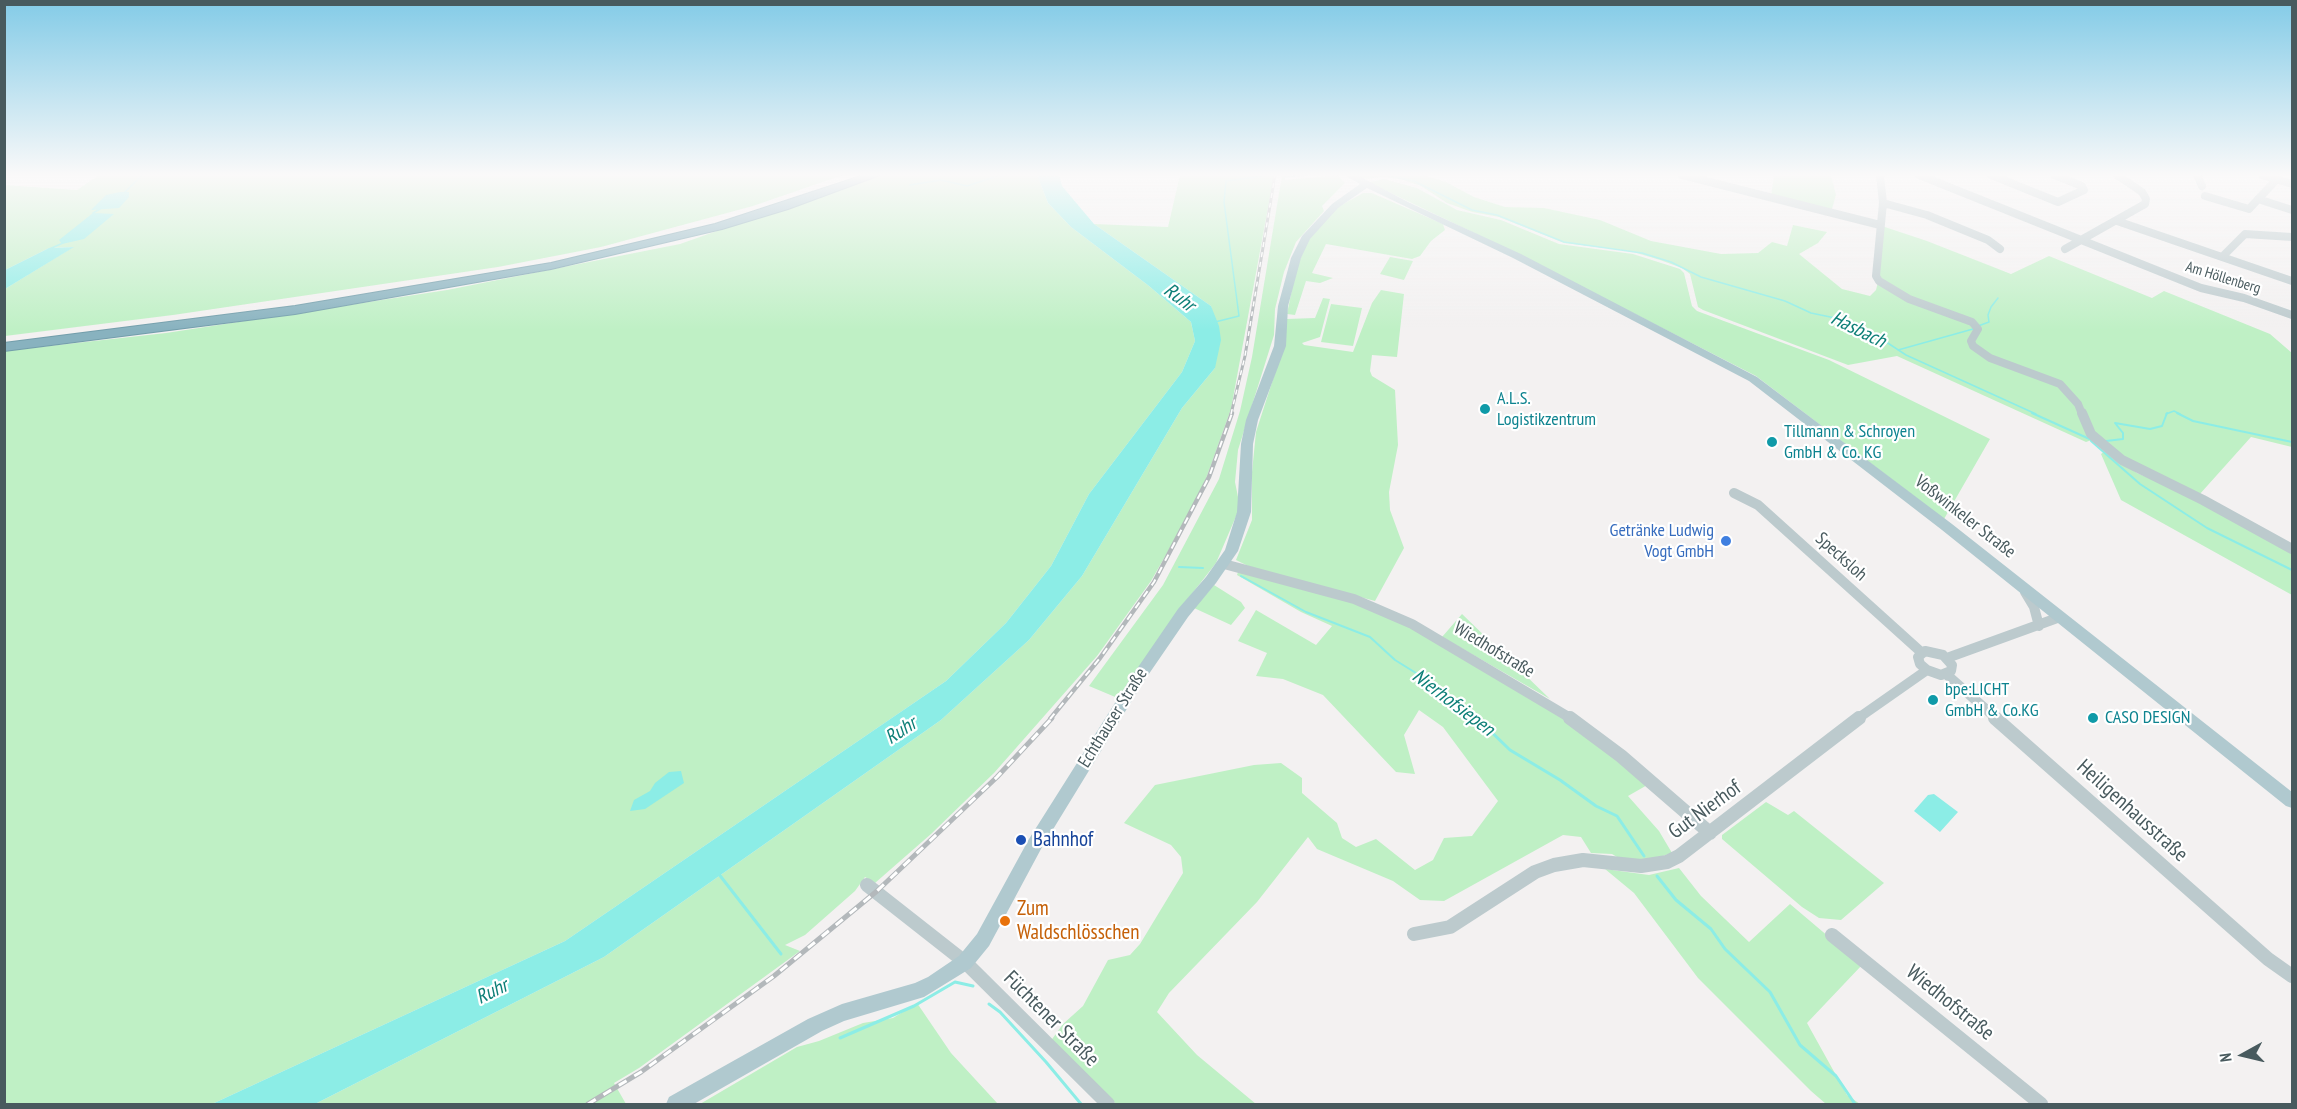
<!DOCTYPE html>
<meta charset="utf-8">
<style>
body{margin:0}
#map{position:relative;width:2297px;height:1109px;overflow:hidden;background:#f3f1f1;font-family:"PT Sans Narrow",sans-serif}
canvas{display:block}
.frame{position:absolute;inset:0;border:6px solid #485a5e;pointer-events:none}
.north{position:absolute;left:2213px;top:1025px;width:60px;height:60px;-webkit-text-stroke:4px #fff;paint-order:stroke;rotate:262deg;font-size:16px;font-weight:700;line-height:24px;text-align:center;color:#485a5e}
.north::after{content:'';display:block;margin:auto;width:21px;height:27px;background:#485a5e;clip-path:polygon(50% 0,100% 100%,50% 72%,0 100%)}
</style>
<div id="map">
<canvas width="2297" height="1109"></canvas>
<div class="frame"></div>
<div class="north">N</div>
</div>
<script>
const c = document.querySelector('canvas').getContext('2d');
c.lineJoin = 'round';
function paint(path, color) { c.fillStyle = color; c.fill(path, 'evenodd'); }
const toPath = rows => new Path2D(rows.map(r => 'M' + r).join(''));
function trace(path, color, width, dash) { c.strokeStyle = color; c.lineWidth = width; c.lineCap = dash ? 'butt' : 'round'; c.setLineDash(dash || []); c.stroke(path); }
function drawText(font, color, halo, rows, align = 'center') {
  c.font = font + ' "PT Sans Narrow",sans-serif'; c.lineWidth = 4.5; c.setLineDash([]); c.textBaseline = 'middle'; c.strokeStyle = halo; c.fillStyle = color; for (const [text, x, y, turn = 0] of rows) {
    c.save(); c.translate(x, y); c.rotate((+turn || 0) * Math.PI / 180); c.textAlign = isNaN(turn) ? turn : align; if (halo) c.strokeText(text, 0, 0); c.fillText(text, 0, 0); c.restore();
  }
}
const green = toPath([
 [99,175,843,175,753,206,601,247,498,267,173,315,5,336,5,289,73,247,49,248,5,270,5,185,77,190],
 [875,175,1037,175,1048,203,1071,227,1149,286,1191,322,1195,341,1182,372,1089,494,1051,566,1006,623,946,681,565,941,212,1104,5,1104,4,351,166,333,447,290,680,244],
 [1180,175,1274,175,1231,409,1207,476,1191,511,1151,581,1097,656,994,773,931,834,875,883,865,877,855,891,805,935,785,945,800,951,639,1068,614,1083,626,1104,315,1104,604,957,941,720,1029,640,1082,576,1182,408,1215,368,1211,306,1094,224,1168,227],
 [1282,175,1285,175,1285,180,1337,175,1345,183,1322,206,1324,211,1296,242,1284,272,1275,309,1274,335,1238,450,1235,482,1240,507,1216,563,1180,609,1120,699,1089,686,1163,585,1219,479,1240,411,1252,357],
 [1358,175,1423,175,1446,182,1474,197,1505,207,1544,208,1600,220,1651,241,1721,254,1758,253,1772,242,1787,246,1793,225,1827,232,1818,243,1799,254,1842,289,1870,296,1876,290,1878,282,1924,304,1879,277,1882,226,1927,241,2011,274,2049,256,2152,298,2164,291,2270,334,2292,353,2292,447,2251,437,2199,495,2141,470,2097,438,2086,442,1897,356,1848,365,1703,310,1698,307,1690,274,1682,268,1660,260,1630,251,1564,243,1499,217,1472,212,1447,203,1421,186,1400,179,1382,177,1363,179],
 [1774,175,1831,175,1836,195,1831,212,1771,196],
 [1384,179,1417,188,1457,210,1501,220,1559,244,1633,254,1680,269,1684,273,1692,306,1697,311,1829,360,1990,439,1944,519,1756,376,1516,253,1374,185,1370,182],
 [1363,193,1372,193,1443,224,1445,230,1431,241,1420,256,1412,259,1326,244,1312,273,1333,278,1320,283,1306,281,1295,315,1287,314,1296,269,1309,238,1338,207],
 [1390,257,1413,261,1404,280,1380,274],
 [1381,290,1404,294,1397,357,1372,355,1370,371,1372,376,1395,390,1398,445,1389,492,1390,510,1404,548,1375,601,1252,568,1236,560,1252,520,1252,472,1256,432,1285,342,1286,319,1315,318,1323,298,1330,299,1320,337,1302,343,1304,345,1353,352,1372,303],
 [1331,304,1362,308,1353,346,1321,342],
 [2105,451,2137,473,2195,498,2292,552,2292,595,2121,500,2101,454],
 [1238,572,1314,589,1390,616,1573,723,1649,784,1628,796,1659,831,1672,853,1650,860,1622,860,1612,854,1591,853,1581,837,1563,835,1444,901,1420,900,1393,881,1317,849,1308,837,1257,902,1169,993,1157,1012,1197,1055,1256,1104,1116,1104,1050,1042,1063,1024,1083,1006,1108,960,1130,955,1140,944,1183,873,1181,857,1171,845,1124,823,1155,785,1254,765,1281,763,1302,778,1302,793,1337,823,1342,838,1356,847,1376,839,1415,870,1433,860,1444,838,1472,836,1498,801,1443,727,1419,710,1404,735,1415,774,1396,772,1323,695,1283,679,1256,676,1267,653,1238,641,1256,610,1316,645,1332,626,1301,612,1237,575],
 [1214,585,1241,602,1245,608,1231,625,1194,608],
 [1462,614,1550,699,1442,637],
 [1766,802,1788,815,1794,811,1884,883,1841,920,1819,918,1802,907,1722,839,1722,835],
 [1679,868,1701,896,1749,942,1790,904,1862,965,1807,1023,1847,1095,1860,1104,1826,1104,1811,1091,1698,978,1634,893,1605,869,1649,875],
 [917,1003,951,1053,998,1104,700,1104,797,1047,819,1041,863,1023,893,1018]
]);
const water = toPath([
 [1037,175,1059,175,1062,186,1094,224,1211,306,1219,326,1221,340,1215,368,1182,408,1082,576,1029,640,941,720,604,957,315,1104,212,1104,565,941,946,681,1006,623,1051,566,1089,494,1182,372,1195,341,1191,322,1149,286,1071,227,1048,203],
 [120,192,129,192,129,197,119,208,91,210,106,195],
 [93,213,114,214,84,239,62,244,59,240],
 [74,247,5,289,5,270,49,248],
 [681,771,684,783,645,809,630,811,634,800,650,791,655,783,669,772],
 [1934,794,1958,812,1940,832,1914,811,1928,795]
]);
const streamFar2 = toPath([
 [1385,175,1414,181,1472,210,1497,215,1564,242,1642,253,1671,262,1701,277,1785,301,1811,313,1845,320,1871,332,1906,355,2036,414],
 [1284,177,1308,175],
 [910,185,941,180,967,186,1000,175],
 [123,194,142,175],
 [93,213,100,209],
 [47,250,63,243],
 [1215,322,1239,316,1224,202,1226,181,1263,176],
 [1978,326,1989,322,1988,315,1991,307,1998,298],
 [1898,350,1973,329],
 [2166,414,2174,411,2180,414]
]);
const streamFar1 = toPath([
 [2032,413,2094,441],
 [2177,413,2193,421,2292,442],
 [2091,441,2140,484,2207,528,2292,570],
 [2106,441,2123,439,2123,433,2115,423,2150,429,2162,426,2167,413],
 [1179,567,1203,568],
 [1241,576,1306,612,1370,637,1395,660,1432,683,1479,719]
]);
const stream = toPath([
 [1477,718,1510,750,1560,780,1596,806,1617,816,1644,856],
 [718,873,781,954],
 [1657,876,1676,900,1711,929,1725,949,1770,992,1800,1045,1836,1076,1855,1104],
 [989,1004,1000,1012,1046,1062,1081,1104],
 [840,1038,914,1006,955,982,973,986]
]);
const minorFar2 = toPath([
 [1682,175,1880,225],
 [1880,175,1883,203,1876,276,1879,281,1909,299,1972,322,1978,329,1971,341,1973,346,1990,358,2060,384,2078,404,2082,414],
 [1919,175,2201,288,2244,298,2292,315],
 [1991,175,2058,202,2084,190,2082,186,2054,175],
 [2197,175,2202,186],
 [2262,175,2292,184],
 [2205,196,2249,209,2276,180],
 [2258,199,2292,210],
 [1883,203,1927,215,1988,240,2000,249],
 [2117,221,2292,281],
 [2065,249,2145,204,2146,199,2142,192,2117,175],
 [2222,257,2245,234,2292,237]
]);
const minorFar1 = toPath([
 [2082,413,2091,434,2122,460,2203,500,2292,549],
 [1734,493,1758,505,1921,652],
 [1224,564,1354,599,1412,624,1572,719],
 [2025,592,2034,607,2039,626],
 [1925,651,1943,655,1952,665,1951,671,1941,675,1927,670,1920,664,1918,657,1925,651],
 [1947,658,2060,617],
 [1946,674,1997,719],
 [1857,719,1927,670]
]);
const minor = toPath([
 [1570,718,1621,756,1710,833],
 [1995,718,2268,959,2292,976],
 [867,885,965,962,1108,1104],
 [1414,934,1450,927,1535,872,1554,865,1583,860,1641,866,1667,862,1679,856,1859,718],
 [1832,935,2041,1104]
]);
const major = toPath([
 [1344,175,1357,175,1408,202,1521,254,1757,377,1952,524,2292,792,2292,808,2286,806,1942,530,1749,381,1513,258,1367,188,1338,208,1310,239,1301,258,1288,306,1286,346,1258,420,1253,444,1251,512,1238,551,1216,583,1188,617,1142,684,1041,849,989,946,971,968,924,997,844,1021,822,1031,694,1104,666,1104,669,1097,808,1019,842,1004,915,983,928,977,959,956,977,934,1029,839,1132,676,1178,609,1206,577,1225,550,1237,512,1241,444,1246,420,1274,346,1278,306,1291,258,1302,236,1332,204,1360,184,1344,175]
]);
const highway = toPath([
 [864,175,880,175,788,209,722,229,551,269,295,314,4,351,4,343,295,306,551,263,715,224,864,175]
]);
const railFar2 = toPath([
 [1231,414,1245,356,1275,175]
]);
const railFar1 = toPath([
 [1050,719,1100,658,1154,582,1209,477,1232,413]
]);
const rail = toPath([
 [588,1104,641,1072,774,976,877,891,997,777,1052,718]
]);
const markers = [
 [1485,409,6,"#0f9aa8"],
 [1772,442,6,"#0f9aa8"],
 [1726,541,6,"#3f7fe0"],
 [1933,700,6,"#0f9aa8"],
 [2093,718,6,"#0f9aa8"],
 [1021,840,6,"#1a4fb4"],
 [1005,921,6,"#e8710a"]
];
const farStreetnames = [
 ["Am Höllenberg",2223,278,17]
];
const cultureNames = [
 ["A.L.S.",1497,399],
 ["Logistikzentrum",1497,420],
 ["Tillmann & Schroyen",1784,432],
 ["GmbH & Co. KG",1784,453],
 ["bpe:LICHT",1945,690],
 ["GmbH & Co.KG",1945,711],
 ["CASO DESIGN",2105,718]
];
const streetNames = [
 ["Voßwinkeler Straße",1965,517,38],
 ["Specksloh",1841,557,42],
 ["Wiedhofstraße",1494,650,31],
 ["Echthauser Straße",1113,718,-58]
];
const shopNames = [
 ["Getränke Ludwig",1714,531],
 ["Vogt GmbH",1714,552]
];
const waterNames = [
 ["Ruhr",1179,298,37],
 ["Hasbach",1858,330,26],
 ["Nierhofsiepen",1453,703,37],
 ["Ruhr",901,731,-33],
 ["Ruhr",492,992,-26]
];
const nearStreetnames = [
 ["Gut Nierhof",1705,810,-36],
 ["Heiligenhausstraße",2132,811,42],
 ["Wiedhofstraße",1950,1003,39],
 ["Füchtener Straße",1051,1019,45]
];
const nearTransitnames = [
 ["Bahnhof",1033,840]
];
const nearFoodnames = [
 ["Zum",1017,909],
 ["Waldschlösschen",1017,933]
];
paint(green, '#bff0c5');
paint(water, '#8cede6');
trace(streamFar2, '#8cede6', 1.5);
trace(streamFar1, '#8cede6', 2);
trace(stream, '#8cede6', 3);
trace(highway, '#739eab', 2);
trace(minorFar2, '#bccacd', 8);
trace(minorFar1, '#bccacd', 10);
trace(minor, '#bccacd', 14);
paint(major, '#b0c9cf');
paint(highway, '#88b2bf');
trace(railFar2, '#b3b8bb', 3);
trace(railFar1, '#b3b8bb', 4.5);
trace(rail, '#b3b8bb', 5);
trace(railFar2, '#fff', 1.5, [5]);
trace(railFar1, '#fff', 2, [7]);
trace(rail, '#fff', 3, [9]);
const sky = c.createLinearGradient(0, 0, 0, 330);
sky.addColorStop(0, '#83cbe7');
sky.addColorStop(0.53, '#faf9f9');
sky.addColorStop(1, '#faf9f900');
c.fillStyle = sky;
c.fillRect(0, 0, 2297, 330);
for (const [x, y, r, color] of markers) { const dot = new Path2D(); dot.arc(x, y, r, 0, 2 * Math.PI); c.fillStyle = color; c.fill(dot); trace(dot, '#fff', 2); }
drawText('15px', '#485a5e', '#fff', farStreetnames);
drawText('18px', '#0d838f', '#fff', cultureNames, 'left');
drawText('18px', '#485a5e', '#fff', streetNames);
drawText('18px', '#366cbe', '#fff', shopNames, 'right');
drawText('italic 20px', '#0d7f77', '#fff', waterNames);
drawText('21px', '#485a5e', '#fff', nearStreetnames);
drawText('21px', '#164399', '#fff', nearTransitnames, 'left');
drawText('21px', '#c56008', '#fff', nearFoodnames, 'left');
</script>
